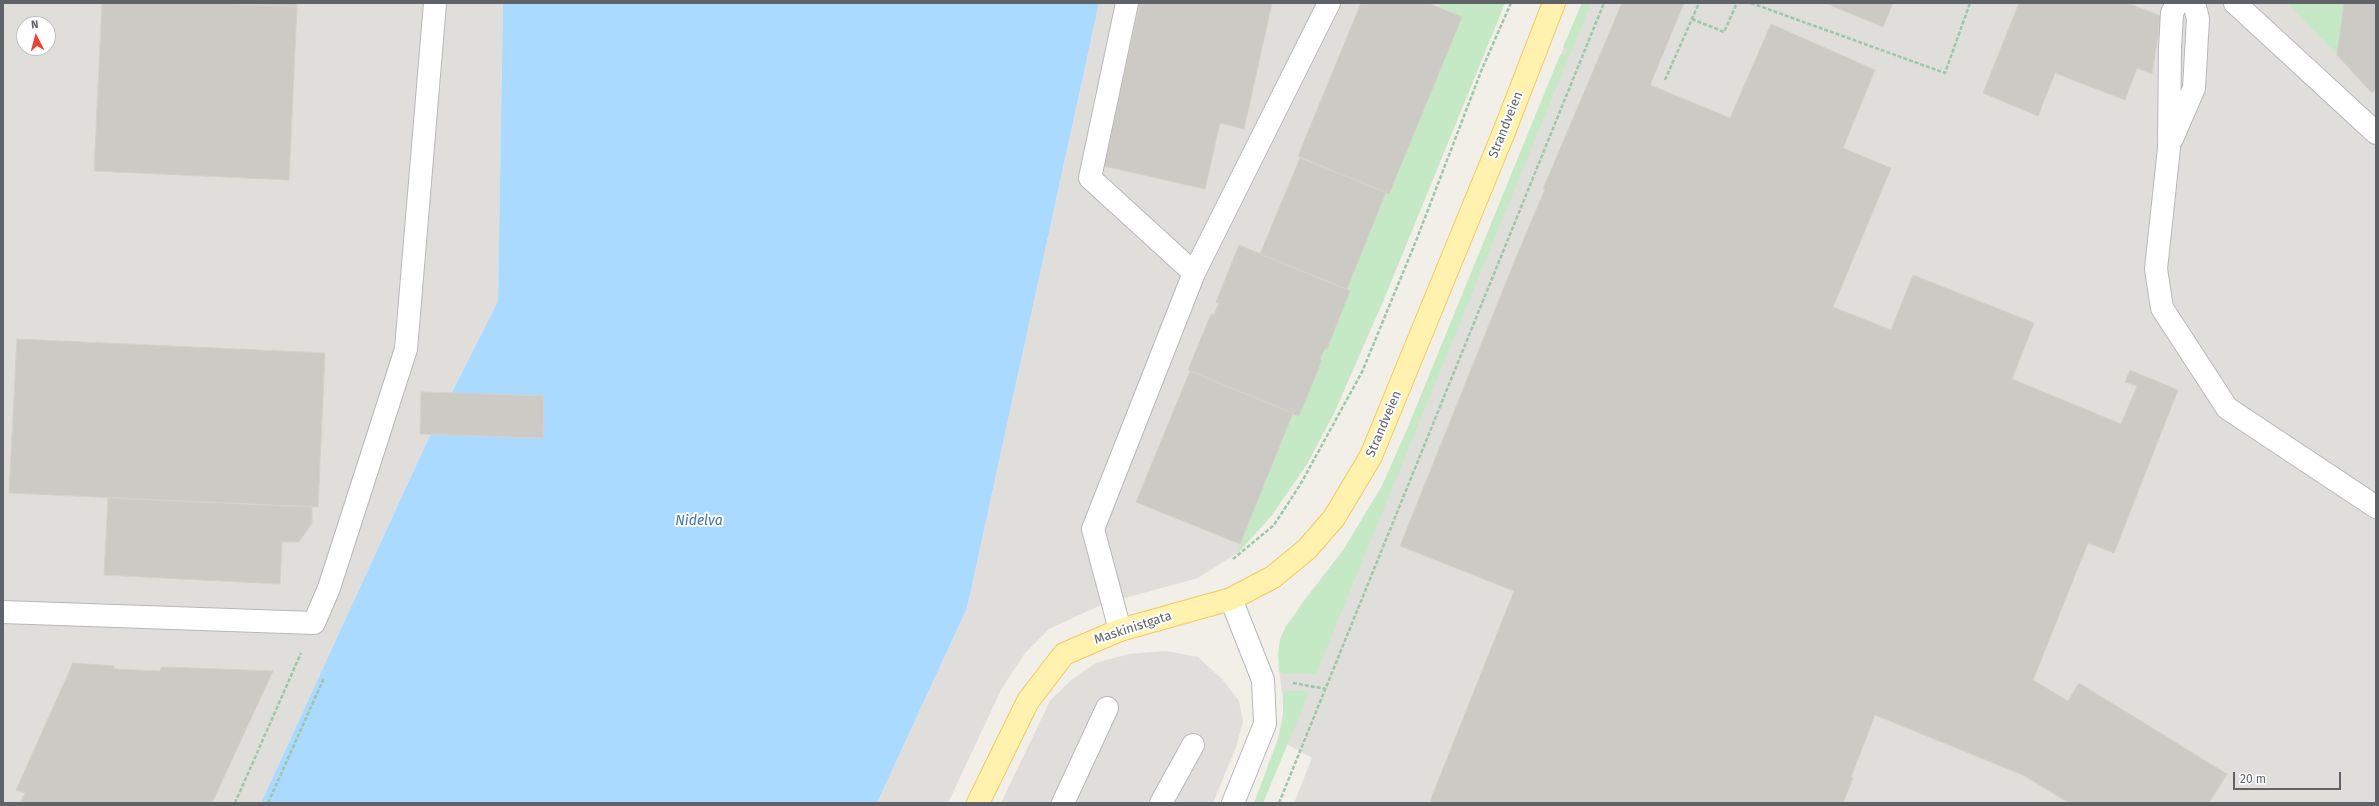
<!DOCTYPE html>
<style>
body{margin:0}
#map{position:relative;width:2379px;height:806px;overflow:hidden;background:#f1efe8;font-family:"Fira Sans",sans-serif}
canvas{display:block}
.frame{position:absolute;inset:0;border:4px solid #5f6368;pointer-events:none}
.north{position:absolute;left:16px;top:16px;width:40px;height:40px;box-sizing:border-box;background:#fff;border:1px solid #bfc1c3;border-radius:50%;rotate:354deg;font-size:11px;font-weight:700;line-height:16px;text-align:center;color:#5f6368}
.north::after{content:'';display:block;margin:auto;width:14px;height:18px;background:#ea4335;clip-path:polygon(50% 0,100% 100%,50% 72%,0 100%)}
.scale{position:absolute;left:2233px;top:772px;width:108px;height:18px;box-sizing:border-box;border:2px solid #5f6368;border-top:0;padding-left:5px;font-size:12px;line-height:14px;white-space:nowrap;color:#5f6368;-webkit-text-stroke:3px #fff;paint-order:stroke}
</style>
<div id="map">
<canvas width="2379" height="806"></canvas>
<div class="frame"></div>
<div class="north">N</div>
<div class="scale">20 m</div>
</div>
<script>
const c = document.querySelector('canvas').getContext('2d');
c.lineJoin = 'round';
function paint(path, color) { c.fillStyle = color; c.fill(path, 'evenodd'); }
const toPath = rows => new Path2D(rows.map(r => 'M' + r).join(''));
function trace(path, color, width, dash) { c.strokeStyle = color; c.lineWidth = width; c.lineCap = dash ? 'butt' : 'round'; c.setLineDash(dash || []); c.stroke(path); }
function drawText(font, color, halo, rows, align = 'center') {
  c.font = font + ' "Fira Sans",sans-serif'; c.lineWidth = 4; c.setLineDash([]); c.textBaseline = 'middle'; c.strokeStyle = halo; c.fillStyle = color; for (const [text, x, y, turn = 0] of rows) {
    c.save(); c.translate(x, y); c.rotate((+turn || 0) * Math.PI / 180); c.textAlign = isNaN(turn) ? turn : align; if (halo) c.strokeText(text, 0, 0); c.fillText(text, 0, 0); c.restore();
  }
}
const industrial = toPath([
 [3,3,503,3,498,301,425,446,261,803,3,803],
 [24,24,48,24,48,48,24,48],
 [1099,3,1505,3,1384,299,1334,413,1307,464,1272,515,1239,552,1198,578,1103,604,1049,629,1025,653,1002,688,948,803,877,803,967,608],
 [1582,3,2376,3,2376,803,1294,803,1312,758,1278,739,1284,707,1279,670,1280,639,1302,603,1344,549,1382,486,1406,432],
 [1166,651,1198,657,1222,679,1239,701,1243,722,1236,747,1213,803,1001,803,1050,701,1072,679,1096,663,1129,654]
]);
const green = toPath([
 [1442,3,1505,3,1384,299,1334,413,1307,464,1272,515,1239,552,1240,544,1293,413,1322,360,1320,359,1325,348,1327,348,1350,291,1347,289,1386,192,1462,17,1440,8],
 [1582,3,1591,3,1316,674,1282,673,1279,670,1278,654,1280,639,1286,626,1344,549,1382,486,1406,432,1560,55,1566,54,1567,50,1563,47],
 [2287,3,2346,3,2339,56],
 [1287,691,1304,691,1309,693,1263,803,1254,803,1278,739,1283,721,1283,697]
]);
const water = toPath([
 [503,3,1099,3,967,608,877,803,261,803,425,446,498,301]
]);
const building = toPath([
 [102,3,221,3,297,7,289,180,94,171,102,3],
 [221,3,297,3,297,7,221,3],
 [1140,3,1272,3,1244,129,1220,123,1205,189,1104,166,1140,3],
 [1361,3,1428,3,1462,17,1389,194,1298,156,1361,3],
 [1622,3,1684,3,1650,85,1730,118,1771,24,1875,70,1843,148,1891,168,1833,307,1891,330,1913,275,2034,323,2012,379,2121,424,2137,386,2125,382,2130,370,2178,390,2114,553,2088,543,2033,680,2068,701,2079,683,2227,774,2209,803,2069,803,2023,775,1875,715,1851,777,1853,778,1843,803,1436,803,1430,801,1514,591,1400,546,1515,260,1545,189,1543,189,1622,3],
 [1825,3,1893,3,1883,27,1825,3],
 [2019,3,2127,3,2161,16,2152,74,2137,68,2125,100,2055,73,2038,116,1983,93,2019,3],
 [2344,3,2376,3,2376,89,2372,93,2337,55,2344,3],
 [1300,158,1386,192,1347,289,1260,254,1300,158],
 [1239,245,1350,291,1327,349,1325,348,1320,359,1322,360,1299,416,1188,370,1211,314,1214,315,1219,303,1216,302,1239,245],
 [17,339,325,353,318,507,9,493,17,339],
 [1190,371,1293,413,1240,544,1136,502,1190,371],
 [421,392,544,396,543,438,420,434,421,392],
 [108,498,312,507,312,523,299,542,282,542,280,584,104,575,108,498],
 [73,663,114,666,114,669,160,671,162,667,273,671,212,803,20,803,25,793,16,790,73,663]
]);
const path = toPath([
 [1751,3,1945,73,1970,3],
 [1692,19,1724,32,1737,3],
 [1665,80,1699,3],
 [1233,559,1274,525,1300,485,1362,372,1416,241,1482,69,1511,3],
 [1293,683,1326,689],
 [235,803,301,653],
 [268,803,324,678],
 [1279,803,1604,3]
]);
const minor = toPath([
 [1127,3,1090,178,1194,273],
 [2177,3,2172,13,2170,48,2169,148,2156,269,2162,308,2227,408,2376,507],
 [2235,3,2376,133],
 [2172,139,2194,88,2198,19,2194,3],
 [1231,599,1263,680,1265,724,1233,803],
 [3,612,314,623,329,588,406,349,435,3],
 [1120,630,1093,529,1194,273,1329,3],
 [1063,803,1107,708],
 [1161,803,1193,745]
]);
const major = toPath([
 [978,803,1028,701,1064,654,1120,630,1231,599,1273,577,1307,549,1334,518,1371,456,1504,132,1554,3]
]);
const streetNames = [
 ["Strandveien",1506,125,-68],
 ["Strandveien",1384,424,-67],
 ["Maskinistgata",1133,628,-18]
];
const waterNames = [
 ["Nidelva",699,521]
];
paint(industrial, '#e0deda');
paint(green, '#c5e8c5');
paint(water, '#aadaff');
paint(building, '#cccac5');
trace(building, '#d6d1c6', 1);
trace(minor, '#b5b8bc', 24);
trace(major, '#f2c960', 24);
trace(path, '#9cc7a9', 2.5, [4, 2]);
trace(minor, '#fff', 22);
trace(major, '#fff2af', 22);
drawText('13px', '#5f6368', '#fff', streetNames);
drawText('italic 14px', '#4174aa', '#fff', waterNames);
</script>
